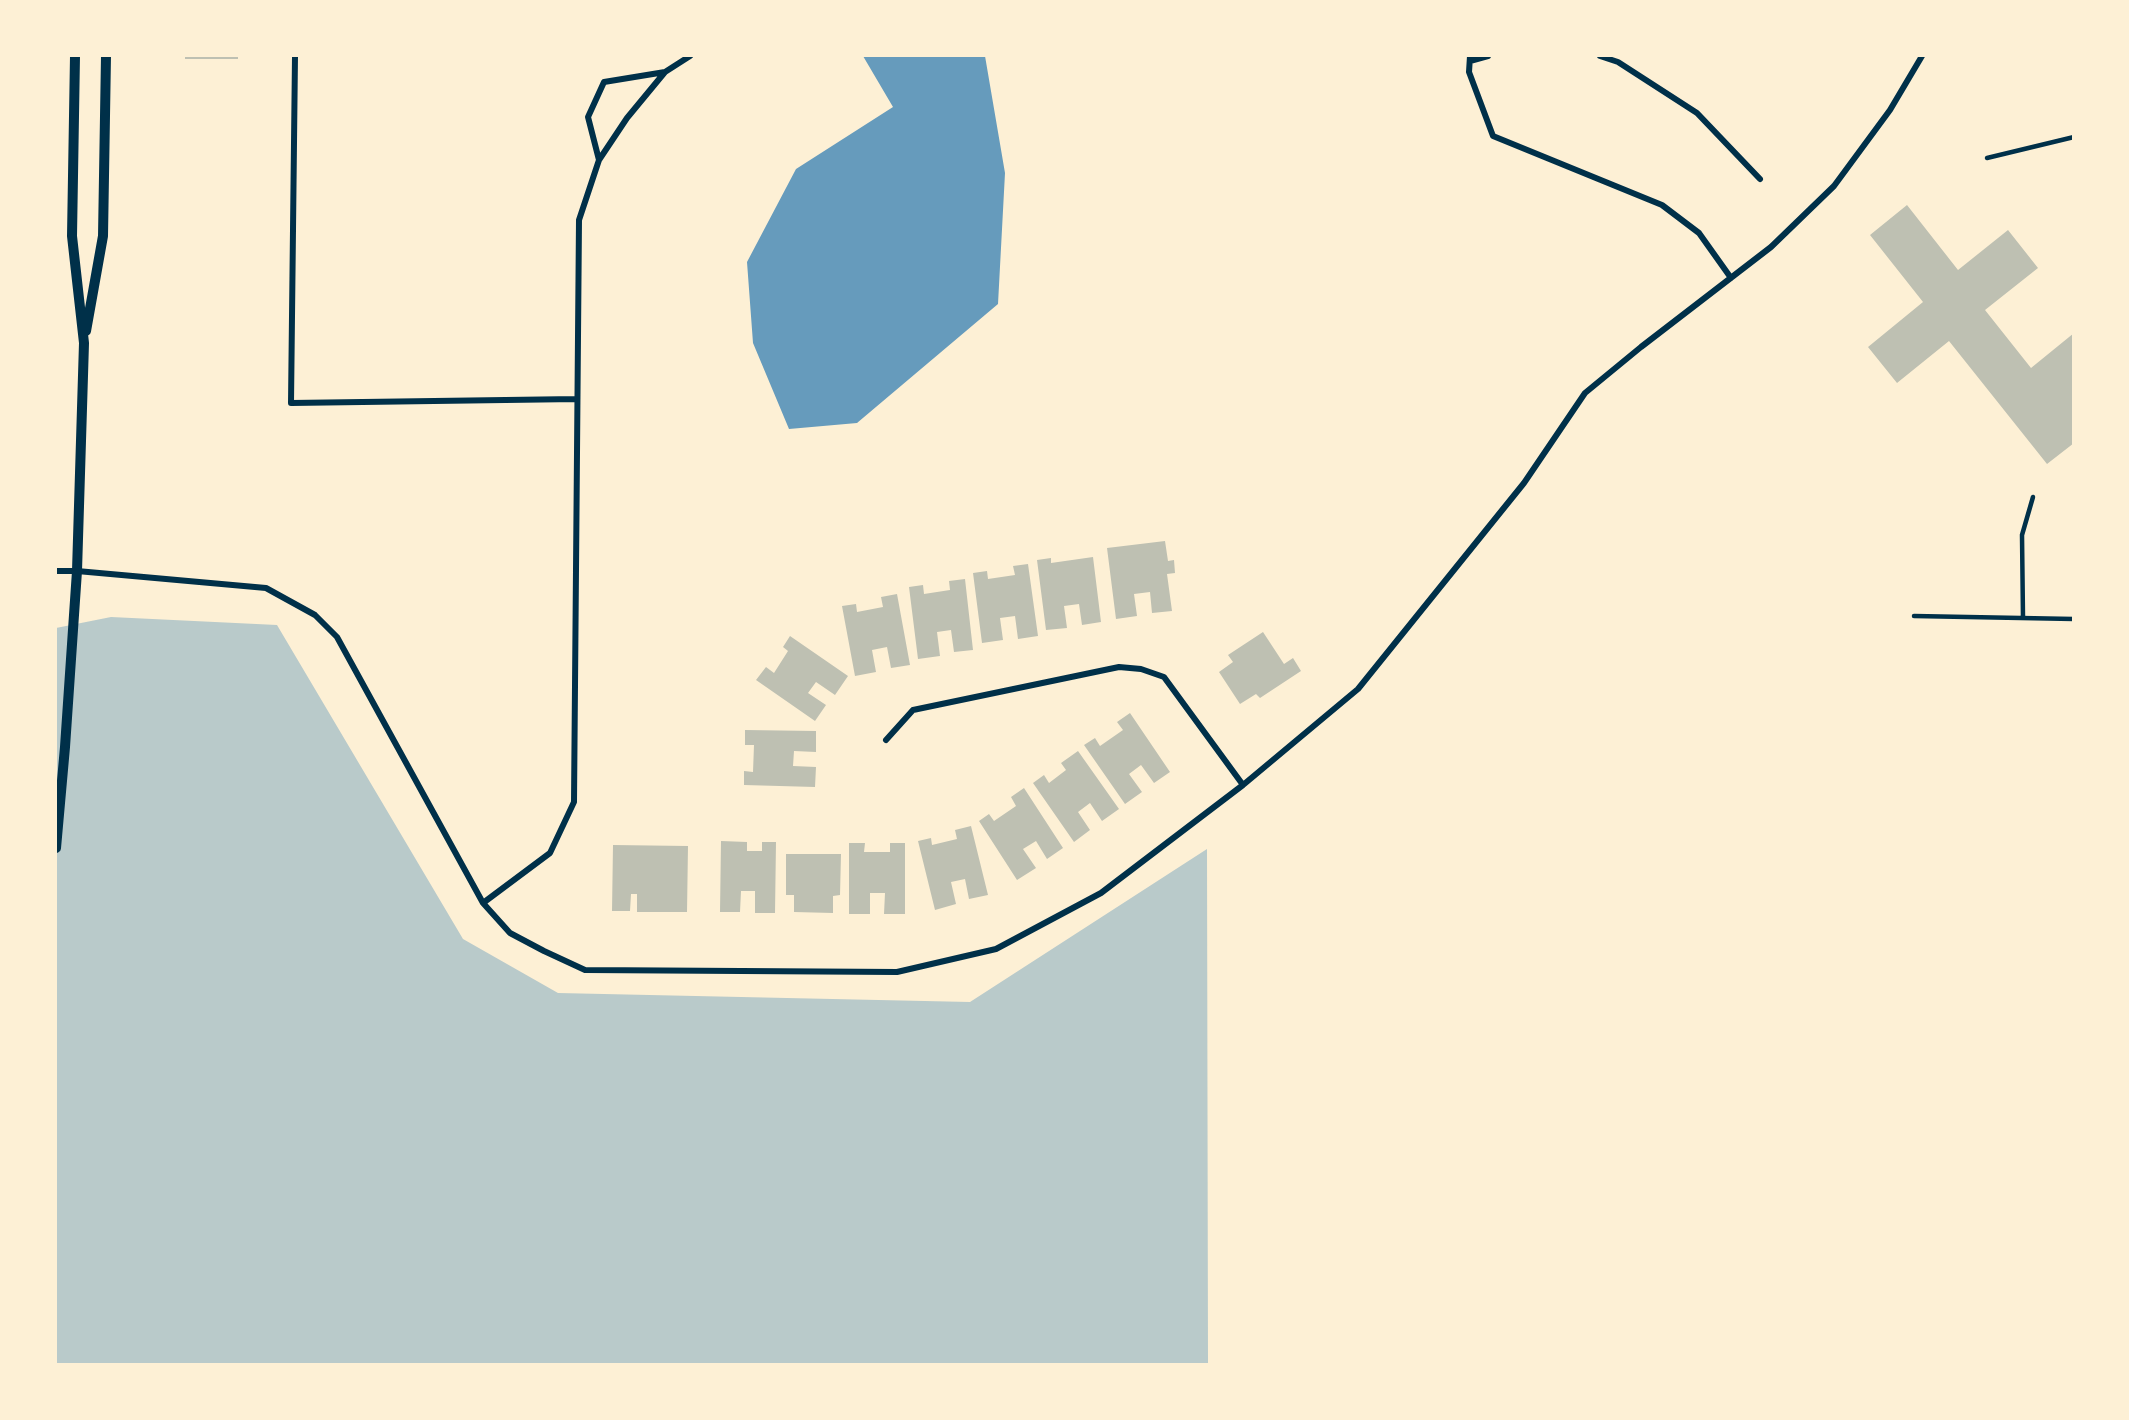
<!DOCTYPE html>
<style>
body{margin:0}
#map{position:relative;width:2129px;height:1420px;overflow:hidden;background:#fdf0d5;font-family:"DejaVu Sans",sans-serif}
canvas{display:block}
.frame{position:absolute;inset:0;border:57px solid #fdf0d5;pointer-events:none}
</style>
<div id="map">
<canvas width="2129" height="1420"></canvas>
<div class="frame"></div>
</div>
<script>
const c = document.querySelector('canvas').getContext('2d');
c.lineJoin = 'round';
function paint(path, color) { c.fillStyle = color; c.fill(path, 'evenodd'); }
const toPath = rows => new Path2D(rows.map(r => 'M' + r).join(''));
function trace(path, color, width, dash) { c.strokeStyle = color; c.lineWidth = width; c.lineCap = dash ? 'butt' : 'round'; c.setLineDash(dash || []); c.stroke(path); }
const green = toPath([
 [111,617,277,625,463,939,558,993,970,1002,1207,849,1208,1364,56,1364,56,628]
]);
const water = toPath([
 [863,56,985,56,1005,173,998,304,857,423,789,429,753,343,747,262,796,169,893,107]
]);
const building = toPath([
 [185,56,238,56,238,59,185,59],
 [1907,205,1958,270,2008,230,2038,268,1985,310,2031,368,2074,333,2074,443,2047,464,1949,341,1897,383,1868,347,1923,302,1870,235],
 [1165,541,1168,561,1174,560,1175,573,1167,574,1172,611,1152,613,1150,592,1134,594,1137,616,1116,619,1107,548],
 [1093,557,1101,622,1082,625,1079,604,1064,606,1067,628,1046,630,1037,560,1051,558,1051,563],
 [1028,564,1038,636,1018,639,1015,616,1000,618,1003,640,982,643,973,573,987,571,988,579,1015,575,1013,566],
 [965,579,973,650,954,652,951,630,937,632,940,656,918,659,909,587,923,585,924,594,950,590,949,581],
 [897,594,910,665,891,668,887,647,872,650,876,672,855,676,842,606,856,604,857,612,883,607,881,597],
 [1263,632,1284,664,1293,658,1301,671,1260,698,1256,694,1240,704,1219,672,1233,662,1228,655],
 [790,636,848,676,835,695,816,682,808,693,826,705,815,721,756,680,766,667,774,673,788,651,783,647],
 [1130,713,1170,772,1154,783,1141,765,1129,774,1142,792,1125,804,1084,745,1095,738,1100,746,1123,730,1117,722],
 [745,730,816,731,816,752,794,751,793,766,816,767,815,787,744,785,744,771,753,772,754,745,745,745],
 [1078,751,1119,809,1102,821,1090,803,1078,812,1090,830,1074,842,1033,783,1044,775,1049,783,1066,770,1061,763],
 [1024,788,1063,848,1047,859,1036,841,1023,849,1036,868,1017,880,979,821,989,814,994,821,1016,806,1011,797],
 [971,826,988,895,969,899,965,879,951,882,956,904,935,910,918,841,931,838,932,845,957,839,955,830],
 [721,841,747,842,747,851,762,851,762,842,776,842,775,913,755,913,755,891,741,891,740,912,720,912],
 [849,843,865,843,864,852,890,852,890,843,905,843,905,914,884,914,885,893,870,893,870,914,849,914],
 [613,845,688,846,687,912,637,912,637,894,631,894,630,911,612,911],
 [786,854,841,854,840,895,833,896,833,913,794,912,794,895,786,895]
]);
const service = toPath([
 [1987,158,2074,137],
 [1914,616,2074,619],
 [2023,618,2022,535,2033,497]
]);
const minor = toPath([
 [295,56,291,403,577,399],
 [1470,56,1469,72,1493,136,1662,205,1699,233,1731,278],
 [1600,56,1618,62,1697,113,1760,179],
 [1470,61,1488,56],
 [599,160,588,117,604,82,665,72],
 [56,571,77,571,266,588,315,615,337,637,483,903,510,933,544,951,585,970,897,972,996,949,1101,893,1243,785,1358,689,1524,483,1585,393,1641,347,1771,247,1834,186,1890,110,1922,56],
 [886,740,913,710,1119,667,1141,669,1164,677,1243,785],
 [483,903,550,853,574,802,579,220,599,160,627,118,665,72,690,56]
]);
const tertiary = toPath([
 [86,331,103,236,106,56],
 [56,848,65,747,77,571,84,343,72,236,75,56]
]);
paint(green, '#b9caca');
paint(water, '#669bbc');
paint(building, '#bec0b2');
trace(service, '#003049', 4.5);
trace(minor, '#003049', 6);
trace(tertiary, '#003049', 10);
</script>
